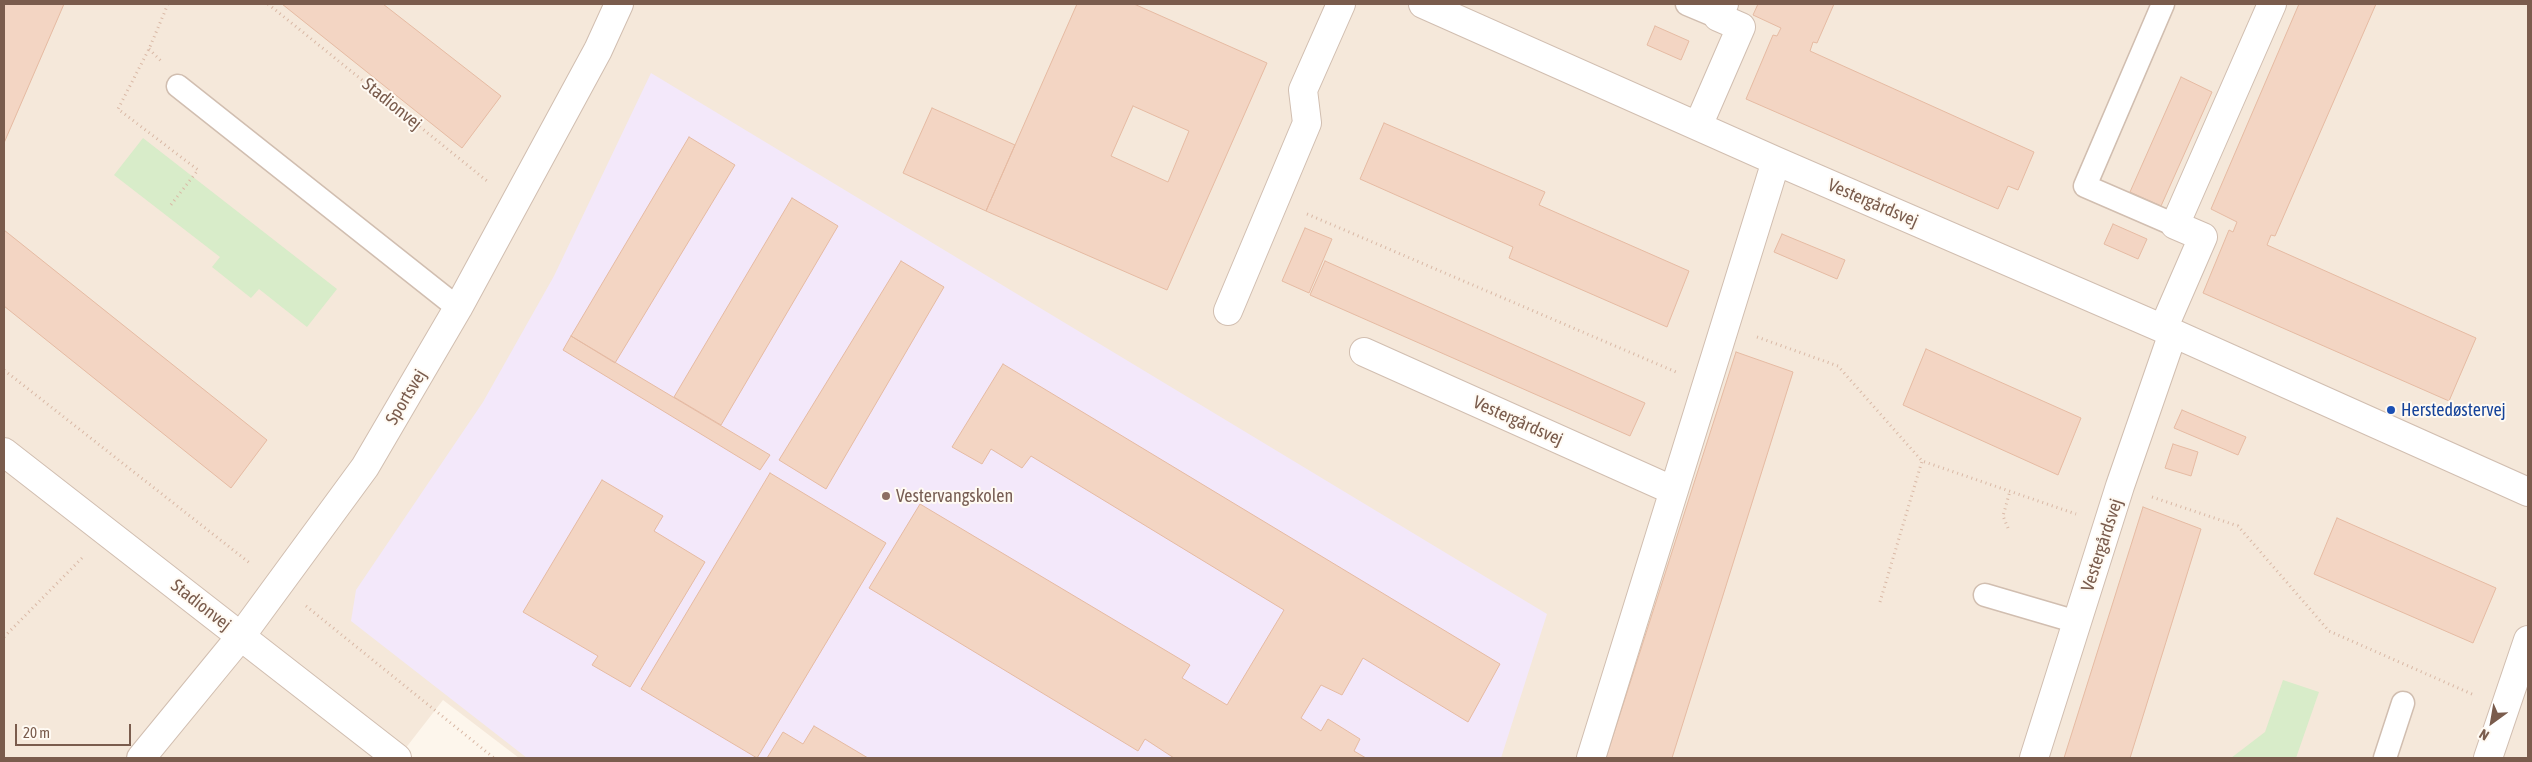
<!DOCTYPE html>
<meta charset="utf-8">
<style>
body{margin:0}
#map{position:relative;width:2532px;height:762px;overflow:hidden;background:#fdf6ec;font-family:"Asap Condensed",sans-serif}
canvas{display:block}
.frame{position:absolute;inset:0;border:5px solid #7a5c4d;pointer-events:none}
.north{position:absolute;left:2467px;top:697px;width:50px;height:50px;-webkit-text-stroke:4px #fffaf3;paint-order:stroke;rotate:212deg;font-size:14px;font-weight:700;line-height:20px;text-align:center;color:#7a5c4d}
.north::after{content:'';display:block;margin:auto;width:18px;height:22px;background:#7a5c4d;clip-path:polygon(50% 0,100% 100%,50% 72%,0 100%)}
.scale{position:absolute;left:15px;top:724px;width:116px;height:22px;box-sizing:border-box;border:2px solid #7a5c4d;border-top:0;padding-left:6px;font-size:15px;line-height:18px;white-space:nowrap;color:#7a5c4d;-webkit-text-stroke:4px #fffaf3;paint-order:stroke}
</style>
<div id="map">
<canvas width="2532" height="762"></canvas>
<div class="frame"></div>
<div class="north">N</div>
<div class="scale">20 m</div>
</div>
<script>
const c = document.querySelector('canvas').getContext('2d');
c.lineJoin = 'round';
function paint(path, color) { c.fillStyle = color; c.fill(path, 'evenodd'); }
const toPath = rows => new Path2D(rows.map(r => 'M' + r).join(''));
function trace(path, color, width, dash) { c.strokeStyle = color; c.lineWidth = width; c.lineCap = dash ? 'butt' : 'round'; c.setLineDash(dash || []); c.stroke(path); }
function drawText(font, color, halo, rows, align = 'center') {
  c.font = font + ' "Asap Condensed",sans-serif'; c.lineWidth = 4; c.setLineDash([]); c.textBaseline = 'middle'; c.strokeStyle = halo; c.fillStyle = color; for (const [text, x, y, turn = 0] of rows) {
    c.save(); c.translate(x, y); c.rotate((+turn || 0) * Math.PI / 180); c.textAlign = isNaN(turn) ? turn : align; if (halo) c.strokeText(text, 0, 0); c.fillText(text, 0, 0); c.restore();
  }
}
const residential = toPath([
 [4,4,2528,4,2528,758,519,758,443,700,398,758,4,758]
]);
const education = toPath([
 [651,73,1547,614,1501,758,527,758,351,621,356,590,483,402,554,276]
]);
const green = toPath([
 [143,138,337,289,307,327,259,289,251,298,212,267,220,257,114,175],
 [2283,680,2319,692,2296,758,2231,758,2265,732]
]);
const building = toPath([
 [4,4,64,4,4,143,4,4],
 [282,4,383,4,501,96,462,148,282,4],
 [1077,4,1134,4,1267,63,1167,290,986,211,1077,4],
 [1133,106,1189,131,1168,182,1111,156,1133,106],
 [1758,4,1834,4,1817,43,1813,42,1810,51,2034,152,2018,190,2008,186,1998,209,1746,99,1773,35,1777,36,1781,28,1753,15,1758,4],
 [2299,4,2376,4,2275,236,2271,235,2267,245,2476,338,2449,401,2203,293,2229,230,2233,232,2237,222,2211,209,2299,4],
 [1655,26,1689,41,1681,60,1647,45,1655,26],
 [2181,77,2212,92,2161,206,2130,192,2181,77],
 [932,108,1015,145,986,211,903,173,932,108],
 [1384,123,1545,192,1539,205,1689,271,1667,327,1509,258,1513,247,1360,179,1384,123],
 [689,137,735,165,615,363,571,336,689,137],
 [792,198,838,226,721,425,674,397,792,198],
 [2113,224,2147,239,2138,259,2104,244,2113,224],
 [1305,228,1332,239,1309,293,1282,281,1305,228],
 [4,230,267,440,231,488,4,306,4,230],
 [1782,234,1845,260,1837,279,1774,252,1782,234],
 [901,261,944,287,826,489,779,460,901,261],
 [1325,261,1645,403,1630,436,1310,295,1325,261],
 [571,336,770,455,760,470,563,350,571,336],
 [1926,349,2081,418,2058,475,1903,405,1926,349],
 [1736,352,1793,372,1672,758,1606,758,1736,352],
 [1003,364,1500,664,1468,722,1363,658,1342,695,1321,685,1301,718,1321,731,1328,719,1360,739,1354,751,1366,758,1174,758,1145,739,1138,751,869,588,920,504,1190,665,1182,678,1227,705,1284,610,1031,456,1022,468,991,449,982,464,952,447,1003,364],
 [2182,410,2246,437,2238,455,2174,428,2182,410],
 [2173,444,2198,452,2191,476,2165,468,2173,444],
 [770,473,886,543,757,758,641,689,770,473],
 [602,480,663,516,654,531,705,562,630,687,592,665,598,656,523,612,602,480],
 [2143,507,2201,529,2130,758,2064,758,2143,507],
 [2337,518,2496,588,2473,643,2314,574,2337,518],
 [814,726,868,758,767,758,783,732,803,744,814,726]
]);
const path = toPath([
 [168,4,149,49,118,109,198,170,170,206],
 [268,4,487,181],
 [149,49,161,61],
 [1307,214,1676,372],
 [1757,337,1838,366,1922,461,2076,514],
 [4,370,251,564],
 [2152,497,2238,526,2329,631,2474,695],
 [2008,528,2003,516,2010,491],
 [1880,602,1922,461],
 [306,606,494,758],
 [4,637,83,557]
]);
const service = toPath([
 [1687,4,1718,17],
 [2163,4,2085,186,2175,225],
 [178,86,458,308],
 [1985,595,2077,622],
 [2385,758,2403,703]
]);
const minor = toPath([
 [1423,4,1776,161,2173,333,2528,492],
 [1698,126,1741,27,1718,17,1724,4],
 [1228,311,1307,123,1303,90,1341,4],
 [2163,329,2203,237,2175,225,2272,4],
 [1364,352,1672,490],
 [1591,758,1776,161],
 [2034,758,2120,486,2173,333],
 [2488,758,2528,640]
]);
const tertiary = toPath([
 [4,452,397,758],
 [141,758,241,636,365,467,458,308,598,50,619,4]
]);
const markers = [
 [2391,410,5,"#1a4fb4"],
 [886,496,5,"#8d6e63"]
];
const streetNames = [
 ["Stadionvej",392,104,39],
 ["Vestergårdsvej",1873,203,23],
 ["Sportsvej",406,397,-59],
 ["Vestergårdsvej",1518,421,24],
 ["Vestergårdsvej",2102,545,-72],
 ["Stadionvej",201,605,38]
];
const transitNames = [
 ["Herstedøstervej",2401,410]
];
const educationNames = [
 ["Vestervangskolen",896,496]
];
paint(residential, '#f5e8da');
paint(education, '#f3e8fa');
paint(green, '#d8ecc9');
paint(building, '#f3d5c3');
trace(building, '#e6bba3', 1);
trace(service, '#d1beb0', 25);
trace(minor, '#d1beb0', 30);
trace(tertiary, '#d1beb0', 30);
trace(path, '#d9b8a5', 3, [1, 4]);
trace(service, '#fff', 22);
trace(minor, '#fff', 28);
trace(tertiary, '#fff', 28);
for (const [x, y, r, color] of markers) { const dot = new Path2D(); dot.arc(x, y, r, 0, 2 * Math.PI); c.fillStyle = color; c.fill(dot); trace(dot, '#fffaf3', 2); }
drawText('18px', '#7a5c4d', '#fffaf3', streetNames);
drawText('18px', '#164399', '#fffaf3', transitNames, 'left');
drawText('18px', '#785e54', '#fffaf3', educationNames, 'left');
</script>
